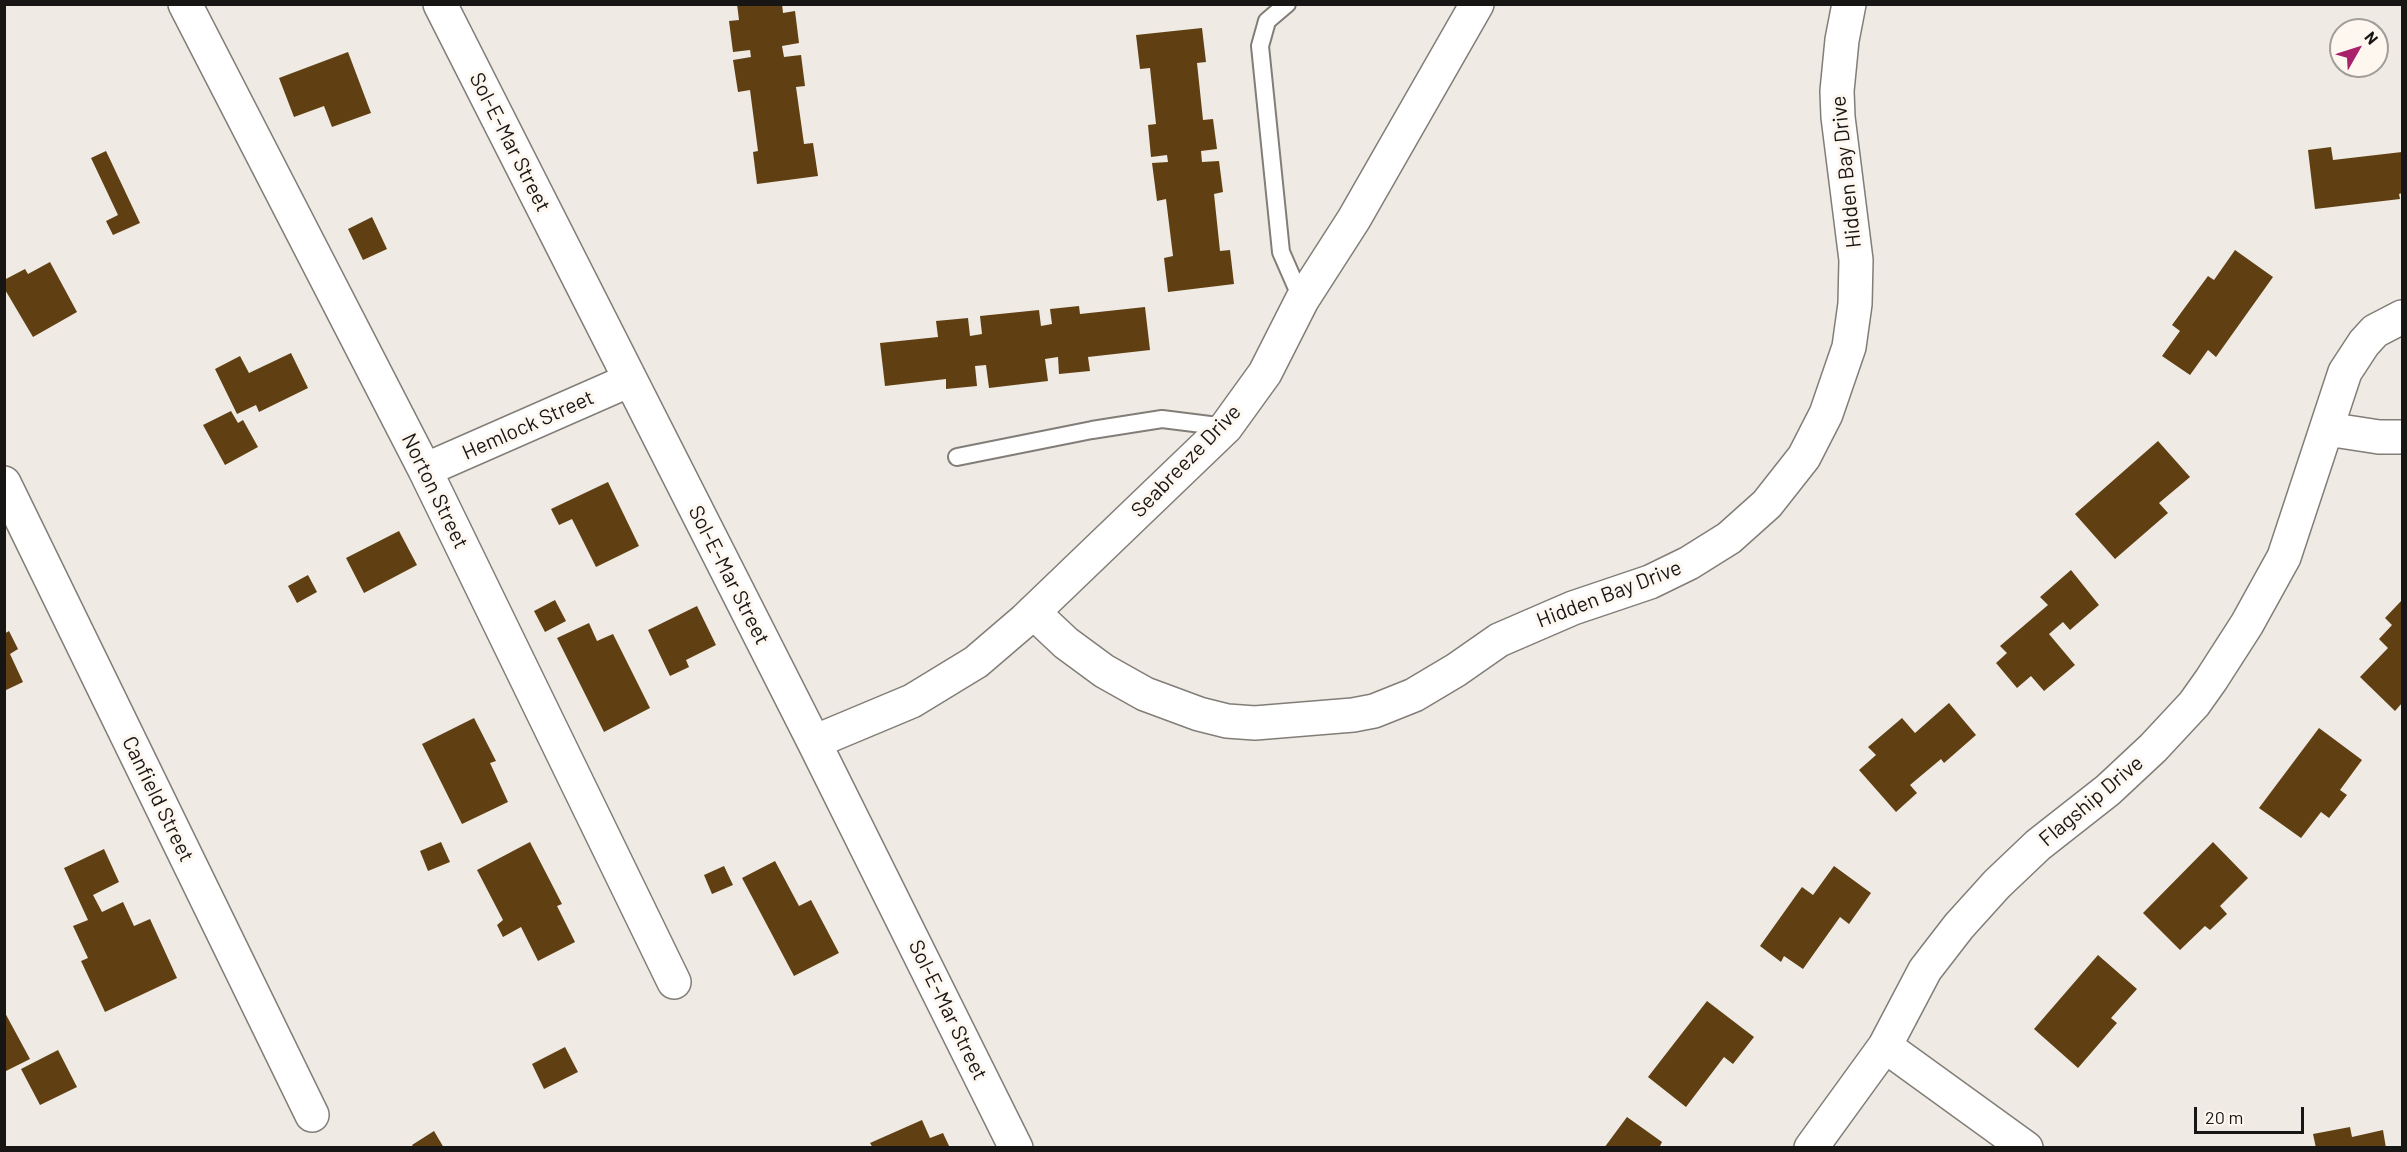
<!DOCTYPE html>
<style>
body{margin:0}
#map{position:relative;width:2407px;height:1152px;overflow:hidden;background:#efeae3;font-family:Barlow,sans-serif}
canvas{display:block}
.frame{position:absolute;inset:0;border:6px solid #181614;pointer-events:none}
.north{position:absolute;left:2329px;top:18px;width:60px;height:60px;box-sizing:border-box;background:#fdf7f0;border:2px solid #a19d98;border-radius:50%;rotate:51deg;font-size:16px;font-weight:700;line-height:24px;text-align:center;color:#181614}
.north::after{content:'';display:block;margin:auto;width:21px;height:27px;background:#a8216a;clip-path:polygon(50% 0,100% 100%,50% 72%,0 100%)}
.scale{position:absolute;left:2194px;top:1107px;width:110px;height:27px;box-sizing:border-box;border:3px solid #181614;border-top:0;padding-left:8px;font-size:18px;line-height:21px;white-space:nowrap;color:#181614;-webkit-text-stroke:4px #fdf7f0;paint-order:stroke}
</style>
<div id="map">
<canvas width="2407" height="1152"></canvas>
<div class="frame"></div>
<div class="north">N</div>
<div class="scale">20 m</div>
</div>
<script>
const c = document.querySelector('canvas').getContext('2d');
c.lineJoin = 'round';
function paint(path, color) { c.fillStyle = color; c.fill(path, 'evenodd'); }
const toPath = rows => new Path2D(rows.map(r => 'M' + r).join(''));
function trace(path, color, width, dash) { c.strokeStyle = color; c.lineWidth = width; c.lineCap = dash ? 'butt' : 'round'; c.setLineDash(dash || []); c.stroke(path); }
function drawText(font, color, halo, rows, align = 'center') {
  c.font = font + ' Barlow,sans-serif'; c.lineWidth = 6; c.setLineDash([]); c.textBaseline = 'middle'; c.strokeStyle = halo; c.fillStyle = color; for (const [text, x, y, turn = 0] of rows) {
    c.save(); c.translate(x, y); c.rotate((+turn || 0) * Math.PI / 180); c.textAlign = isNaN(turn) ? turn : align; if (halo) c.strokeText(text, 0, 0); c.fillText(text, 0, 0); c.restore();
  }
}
const building = toPath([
 [737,4,782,4,783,13,795,11,799,43,782,46,784,57,801,55,805,86,796,87,804,144,813,143,818,176,757,184,753,152,758,151,750,90,738,92,733,60,751,57,750,50,733,52,729,21,739,20],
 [1202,28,1206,62,1197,63,1203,120,1213,119,1217,149,1201,151,1202,162,1219,161,1223,192,1214,194,1220,251,1230,250,1234,284,1168,292,1164,258,1173,256,1166,199,1157,201,1152,163,1168,162,1167,155,1151,157,1148,125,1156,124,1150,68,1140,69,1136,35],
 [348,52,371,113,332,127,324,106,294,117,279,78],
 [2331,147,2333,160,2402,152,2402,193,2399,194,2400,199,2315,209,2308,150],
 [106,151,140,223,113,235,106,221,118,215,91,158],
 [372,217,387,249,363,260,348,229],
 [2235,250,2273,277,2216,357,2208,350,2190,375,2162,356,2180,331,2172,325,2208,276,2214,280],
 [50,262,77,312,33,337,4,288,4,280,25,269,28,274],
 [1079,306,1080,314,1145,307,1150,350,1088,357,1090,371,1059,374,1058,357,1045,359,1048,381,989,388,986,365,975,366,977,386,946,389,946,379,885,386,880,343,938,337,936,321,968,318,970,336,982,334,980,316,1039,310,1041,326,1052,324,1050,309],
 [291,353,308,388,259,412,256,405,237,414,215,369,240,356,249,373],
 [231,411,238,423,243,420,258,447,225,465,203,425],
 [2158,441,2190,477,2159,503,2168,513,2115,559,2075,514],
 [608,482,639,546,596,567,572,519,559,525,551,509],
 [399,531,417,565,364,593,346,558],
 [2071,570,2099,605,2070,630,2063,622,2049,634,2075,665,2044,691,2031,676,2017,688,1996,663,2007,653,2000,646,2048,605,2040,597],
 [308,575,317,592,297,603,288,586],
 [555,600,566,621,545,632,534,611],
 [2402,600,2402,703,2395,711,2360,677,2388,648,2379,639,2392,625,2385,618],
 [697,606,716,645,686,660,689,667,670,676,648,630],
 [589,623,597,641,613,634,650,708,604,732,557,638],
 [9,631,18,649,10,654,23,682,4,691,4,634],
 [1949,703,1976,735,1944,763,1941,759,1910,785,1917,793,1896,812,1859,770,1876,755,1868,747,1902,718,1915,733],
 [474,718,496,761,490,763,508,802,462,824,422,744],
 [2319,728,2362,760,2340,790,2347,795,2329,818,2321,812,2301,838,2259,808],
 [441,842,450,862,428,871,420,851],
 [530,842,562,904,557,906,575,942,538,961,521,927,503,937,497,925,503,920,477,870],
 [2213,842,2248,878,2220,906,2227,914,2210,930,2205,926,2180,950,2143,913],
 [104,849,119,882,93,895,102,912,123,902,134,926,150,919,177,978,105,1012,81,961,88,958,73,926,88,920,64,868],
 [775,861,799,906,811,900,839,953,794,976,742,878],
 [724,866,733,885,712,894,704,875],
 [1834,866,1871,893,1849,924,1840,917,1803,969,1784,956,1781,962,1760,946,1802,887,1813,895],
 [2098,955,2137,989,2111,1018,2117,1023,2078,1068,2034,1029],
 [1707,1001,1754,1037,1733,1064,1724,1057,1686,1107,1648,1077],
 [4,1011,30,1059,4,1072],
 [565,1047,578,1072,544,1089,532,1064],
 [58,1050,77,1087,40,1105,21,1069],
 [1627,1117,1662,1142,1659,1148,1604,1148],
 [922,1120,930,1138,943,1133,950,1148,873,1148,870,1143],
 [2350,1127,2352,1137,2383,1130,2386,1148,2316,1148,2313,1134],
 [434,1131,444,1148,414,1148,412,1145]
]);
const lane = toPath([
 [1287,4,1267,21,1260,46,1281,252,1302,300],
 [957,457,1092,430,1162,419,1226,427]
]);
const street = toPath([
 [185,4,425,470,674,982],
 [440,4,814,742,1016,1148],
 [2327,429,2379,437,2402,437],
 [425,470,630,380],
 [4,483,312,1115],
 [1033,612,1066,643,1104,671,1145,694,1199,714,1227,721,1255,723,1353,715,1374,711,1414,695,1456,670,1499,640,1573,608,1650,582,1689,563,1729,538,1767,504,1804,457,1826,414,1849,347,1855,304,1856,260,1838,117,1837,91,1842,40,1849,4],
 [814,742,912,701,976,662,1025,620,1226,427,1265,373,1302,300,1354,219,1477,4],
 [1885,1046,2026,1148],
 [1811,1148,1885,1046,1925,970,1959,926,1997,884,2038,845,2108,790,2153,748,2194,704,2211,680,2247,624,2284,557,2345,372,2364,343,2375,331,2402,317]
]);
const streetNames = [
 ["Sol-E-Mar Street",510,142,63],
 ["Hidden Bay Drive",1846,172,-96],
 ["Hemlock Street",528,425,-24],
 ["Seabreeze Drive",1186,461,-46],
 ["Norton Street",435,491,64],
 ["Sol-E-Mar Street",729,575,63],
 ["Hidden Bay Drive",1609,594,-21],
 ["Canfield Street",158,799,64],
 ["Flagship Drive",2091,801,-40],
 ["Sol-E-Mar Street",948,1010,64]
];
paint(building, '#604012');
trace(lane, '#827d77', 20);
trace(street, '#827d77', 36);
trace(lane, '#fff', 16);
trace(street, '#fff', 33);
drawText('21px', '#181614', '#fdf7f0', streetNames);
</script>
